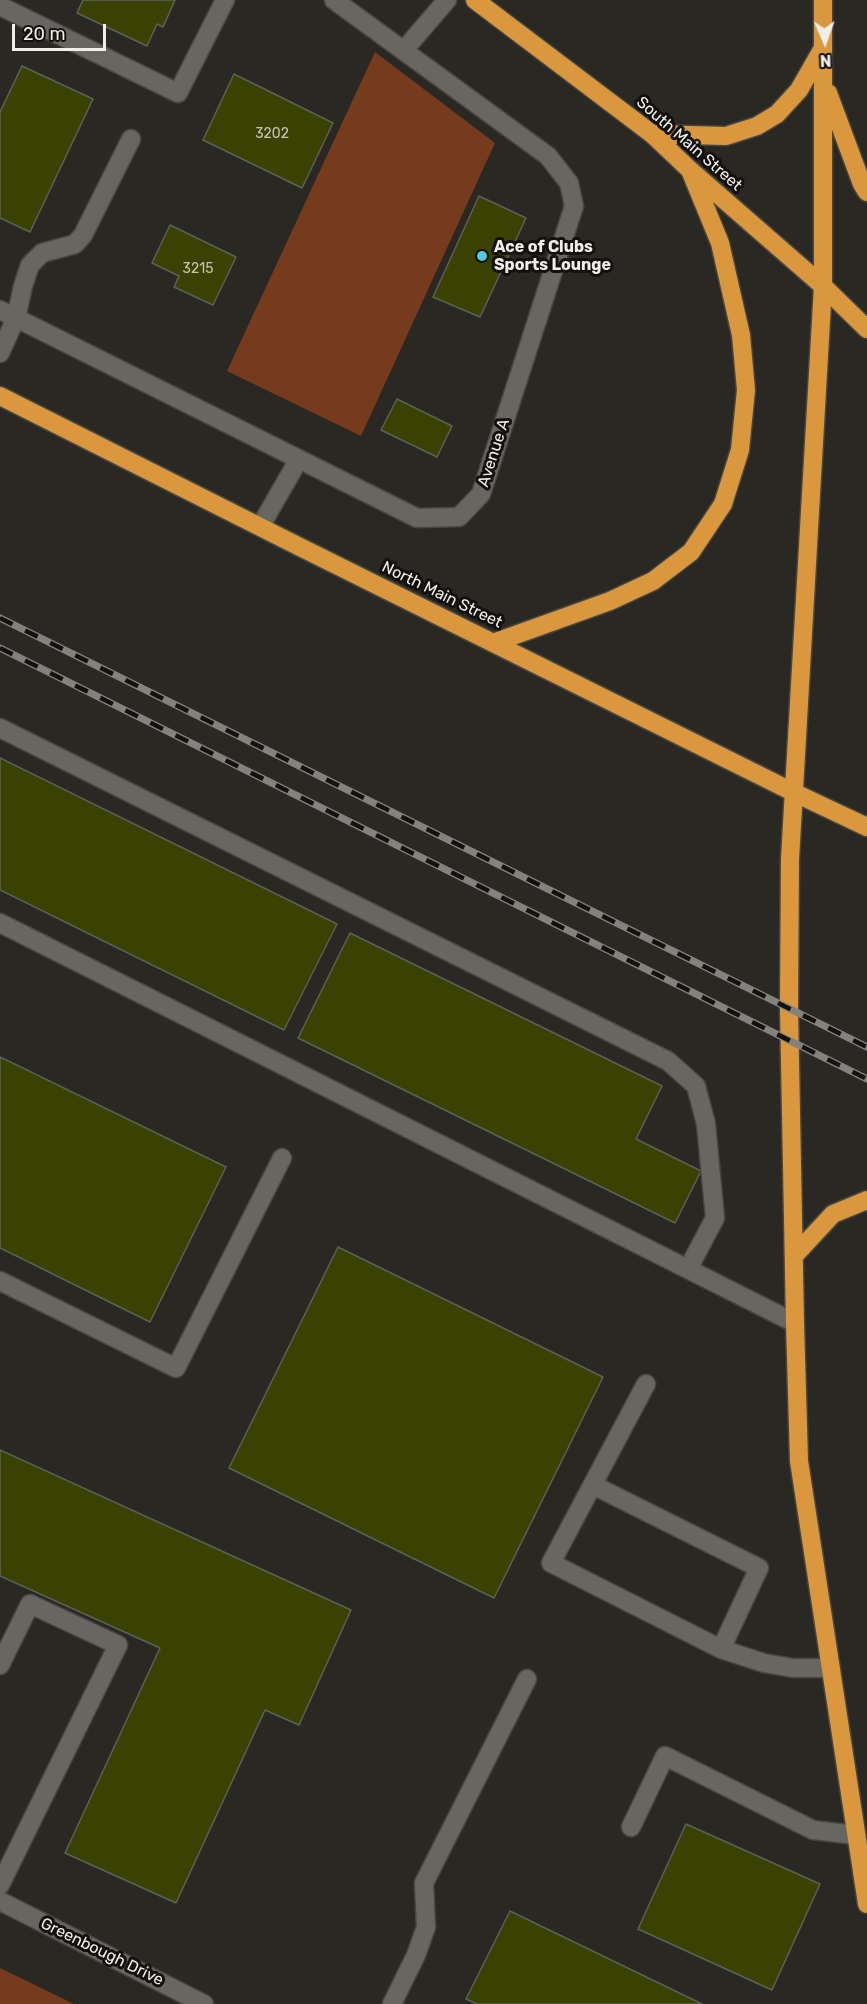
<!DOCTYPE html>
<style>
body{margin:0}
#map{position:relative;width:867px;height:2004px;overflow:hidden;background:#2a2823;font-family:Rubik,sans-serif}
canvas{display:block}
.north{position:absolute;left:795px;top:12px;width:60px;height:60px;-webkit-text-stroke:4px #12110f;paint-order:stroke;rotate:178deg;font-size:16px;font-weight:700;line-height:24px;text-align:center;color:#efeeea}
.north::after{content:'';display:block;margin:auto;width:21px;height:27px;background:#efeeea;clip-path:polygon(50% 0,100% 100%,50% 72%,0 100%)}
.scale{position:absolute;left:12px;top:24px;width:94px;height:27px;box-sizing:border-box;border:3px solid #efeeea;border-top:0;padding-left:8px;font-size:18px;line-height:21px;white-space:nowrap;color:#efeeea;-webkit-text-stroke:4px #12110f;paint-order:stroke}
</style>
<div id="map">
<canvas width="867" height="2004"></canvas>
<div class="north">N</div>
<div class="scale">20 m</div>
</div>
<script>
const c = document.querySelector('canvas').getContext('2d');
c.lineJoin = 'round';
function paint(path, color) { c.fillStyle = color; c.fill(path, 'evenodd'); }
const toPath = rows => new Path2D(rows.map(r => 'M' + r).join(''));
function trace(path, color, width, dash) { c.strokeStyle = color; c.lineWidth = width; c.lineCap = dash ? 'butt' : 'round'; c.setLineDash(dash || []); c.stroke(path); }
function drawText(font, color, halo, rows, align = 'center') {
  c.font = font + ' Rubik,sans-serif'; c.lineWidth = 6; c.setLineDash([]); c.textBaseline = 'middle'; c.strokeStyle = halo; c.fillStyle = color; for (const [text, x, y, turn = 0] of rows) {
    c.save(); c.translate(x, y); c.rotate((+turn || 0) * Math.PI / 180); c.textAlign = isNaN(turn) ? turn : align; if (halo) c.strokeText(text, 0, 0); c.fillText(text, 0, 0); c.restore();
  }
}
const green = toPath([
 [375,52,495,143,361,436,227,371],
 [0,1968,74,2004,0,2004]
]);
const building = toPath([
 [83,0,175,0,163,27,157,24,147,46,77,13,83,0],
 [22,66,93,99,30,232,0,218,0,112,22,66],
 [234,74,333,123,302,188,203,140,234,74],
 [479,196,526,218,480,317,433,297,479,196],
 [170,225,236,257,213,305,174,287,179,276,152,263,170,225],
 [397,399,452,426,437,457,381,430,397,399],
 [0,758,337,924,284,1030,0,890,0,758],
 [350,933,662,1086,636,1139,701,1171,675,1223,298,1038,350,933],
 [0,1057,226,1167,150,1322,0,1248,0,1057],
 [338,1247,603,1377,494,1598,229,1468,338,1247],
 [0,1450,351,1610,299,1725,265,1710,176,1903,65,1853,160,1648,0,1576,0,1450],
 [686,1824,820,1884,772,1990,638,1929,686,1824],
 [510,1911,702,2004,477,2004,466,1999,510,1911]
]);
const lane = toPath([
 [0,6,178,93,225,0],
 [404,50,447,0],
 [0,310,417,518,459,517,481,494,574,206,569,183,548,156,334,0],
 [0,353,16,318,23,286,30,265,42,253,75,244,83,235,131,139],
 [260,527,299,459],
 [0,728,668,1061,696,1086,706,1124,715,1218,688,1269],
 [0,923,795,1323],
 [0,1281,176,1368,282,1158],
 [646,1384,551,1563,721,1649,764,1663,793,1668,831,1668],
 [593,1485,759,1568,721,1649],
 [0,1665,30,1604,118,1645,0,1885],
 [631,1827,665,1756,813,1830,856,1835],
 [392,2004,416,1955,426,1927,424,1883,527,1679]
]);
const street = toPath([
 [0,1901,204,2004]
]);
const highway = toPath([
 [475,0,652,134,690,170,823,286,867,329],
 [823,0,823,286,790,859,789,1008,795,1323,799,1461,867,1904],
 [828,93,862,184,867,192],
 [652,134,726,136,757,126,777,114,799,90,823,48],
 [0,396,298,546,795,793,867,827],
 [493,643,610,601,653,581,691,552,723,504,740,450,746,390,741,335,720,243,690,170],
 [794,1256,833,1214,867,1200]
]);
const rail = toPath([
 [0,618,867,1047],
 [0,648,867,1079]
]);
const markers = [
 [482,256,6,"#55cadf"]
];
const numberNames = [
 ["3202",272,134],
 ["3215",198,269]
];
const streetNames = [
 ["South Main Street",689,144,41],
 ["Avenue A",494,453,-72],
 ["North Main Street",442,595,26],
 ["Greenbough Drive",102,1952,26]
];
const poiNames = [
 ["Ace of Clubs",494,247],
 ["Sports Lounge",494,265]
];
paint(green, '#753b1c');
paint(building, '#3a4201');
trace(building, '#5f605a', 1.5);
trace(lane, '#484641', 21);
trace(street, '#484641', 21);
trace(highway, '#484641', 21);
trace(lane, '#686660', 18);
trace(street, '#686660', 18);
trace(highway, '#da973d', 18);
trace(rail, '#84827e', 7);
trace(rail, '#12110f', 4.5, [14]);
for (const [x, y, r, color] of markers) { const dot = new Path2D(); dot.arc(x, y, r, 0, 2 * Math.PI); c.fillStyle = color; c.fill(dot); trace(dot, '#12110f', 2); }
drawText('14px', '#c2c3b0', null, numberNames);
drawText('16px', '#efeeea', '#12110f', streetNames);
drawText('bold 16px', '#efeeea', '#12110f', poiNames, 'left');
</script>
